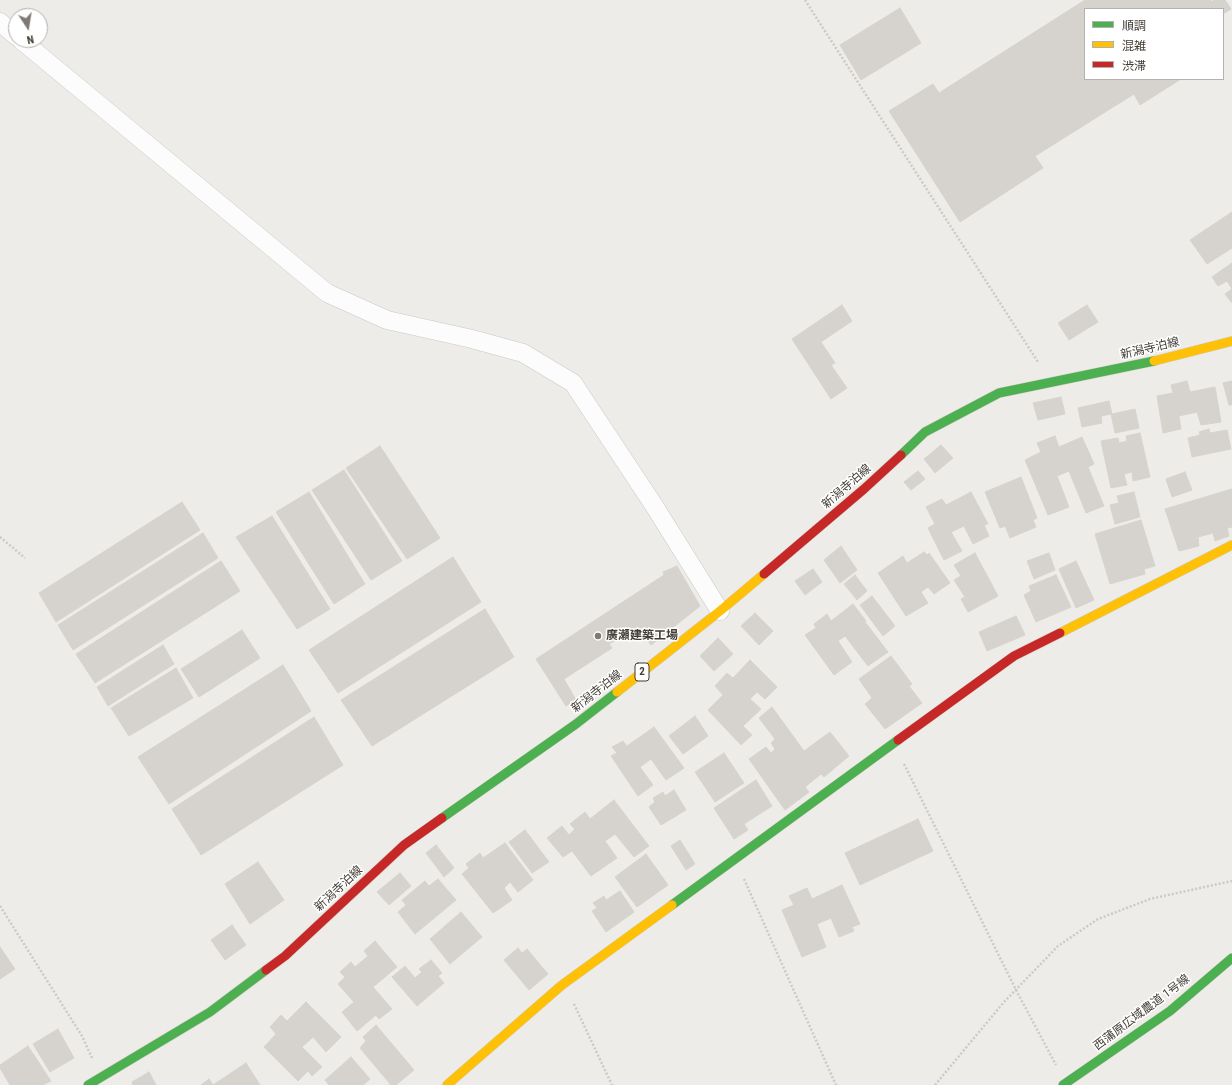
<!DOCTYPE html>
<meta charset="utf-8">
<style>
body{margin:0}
#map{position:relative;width:1232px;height:1085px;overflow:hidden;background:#eeece8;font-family:"Roboto Condensed","Noto Sans JP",sans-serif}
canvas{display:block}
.legend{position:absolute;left:1084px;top:8px;width:140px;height:72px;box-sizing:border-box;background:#fff;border:1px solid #b4b1ae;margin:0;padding:5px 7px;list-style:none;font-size:12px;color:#433d35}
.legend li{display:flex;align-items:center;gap:8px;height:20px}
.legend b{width:20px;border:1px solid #b4b1ae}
.north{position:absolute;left:8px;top:8px;width:40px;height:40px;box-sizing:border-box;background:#fff;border:1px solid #b4b1ae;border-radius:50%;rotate:168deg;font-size:11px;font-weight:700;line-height:16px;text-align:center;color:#433d35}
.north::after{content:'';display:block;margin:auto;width:14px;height:18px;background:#7f7a74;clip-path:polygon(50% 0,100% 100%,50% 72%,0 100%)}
</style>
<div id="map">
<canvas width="1232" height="1085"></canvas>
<ul class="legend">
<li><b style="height:5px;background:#4caf50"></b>順調</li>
<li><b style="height:5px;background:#ffc107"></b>混雑</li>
<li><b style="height:5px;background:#c62828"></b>渋滞</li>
</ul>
<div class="north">N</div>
</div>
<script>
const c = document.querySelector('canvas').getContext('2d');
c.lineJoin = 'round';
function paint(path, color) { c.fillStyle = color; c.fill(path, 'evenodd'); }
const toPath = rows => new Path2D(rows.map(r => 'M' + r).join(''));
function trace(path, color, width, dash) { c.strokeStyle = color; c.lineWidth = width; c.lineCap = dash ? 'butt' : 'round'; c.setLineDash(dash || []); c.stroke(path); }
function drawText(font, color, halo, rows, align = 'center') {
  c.font = font + ' "Roboto Condensed","Noto Sans JP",sans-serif'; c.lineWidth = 3; c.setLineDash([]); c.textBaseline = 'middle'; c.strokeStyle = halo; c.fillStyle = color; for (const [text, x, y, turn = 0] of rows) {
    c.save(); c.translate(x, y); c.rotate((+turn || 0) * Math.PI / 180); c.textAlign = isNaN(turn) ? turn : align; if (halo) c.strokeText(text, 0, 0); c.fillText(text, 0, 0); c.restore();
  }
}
const building = toPath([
 [1085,0,1211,0,1212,2,1214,0,1225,0,1231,9,1223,14,1223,9,1085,9,1085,79,1181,79,1140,105,1134,94,1035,156,1043,168,960,222,889,111,933,84,939,93,1085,0],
 [900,8,921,43,861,80,840,45,900,8],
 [1232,212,1232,248,1207,264,1190,240,1232,212],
 [1232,263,1232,289,1227,281,1218,286,1212,277,1232,263],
 [1232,289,1232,303,1225,294,1232,289],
 [842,305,852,321,821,342,835,363,831,365,847,388,831,399,792,339,842,305],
 [1087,305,1098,322,1069,340,1058,323,1087,305],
 [1187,381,1190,392,1215,387,1221,422,1201,425,1197,412,1179,416,1181,429,1163,433,1157,396,1173,393,1171,385,1187,381],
 [1232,381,1232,405,1229,405,1223,383,1232,381],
 [1061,397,1065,414,1038,420,1033,403,1061,397],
 [1109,401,1112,414,1135,409,1139,428,1115,433,1111,414,1101,416,1102,423,1082,427,1078,408,1109,401],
 [1209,429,1210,433,1227,430,1231,449,1192,457,1188,438,1200,435,1199,432,1209,429],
 [1140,433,1150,477,1133,481,1132,472,1124,474,1127,485,1111,488,1101,441,1118,438,1119,443,1127,441,1126,436,1140,433],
 [1055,436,1059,447,1082,437,1094,464,1088,467,1104,506,1086,513,1069,471,1057,476,1069,507,1048,515,1025,460,1041,452,1037,443,1055,436],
 [941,445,953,458,935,473,924,459,941,445],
 [380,446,440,538,407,559,346,468,380,446],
 [344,470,402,561,371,580,312,490,344,470],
 [918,471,925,479,911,490,904,482,918,471],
 [1185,472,1192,490,1172,497,1166,479,1185,472],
 [1021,477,1037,518,1033,520,1036,527,1010,538,1005,526,1000,528,985,492,1021,477],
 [1232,489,1232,527,1227,528,1229,536,1215,541,1213,533,1198,537,1199,546,1179,551,1165,509,1232,489],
 [309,492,365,584,334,604,276,512,309,492],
 [971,492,988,524,984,525,989,536,973,544,964,526,951,532,962,551,944,560,928,528,935,524,926,507,942,499,946,505,971,492],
 [1134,492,1140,517,1115,524,1110,505,1119,503,1117,496,1134,492],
 [182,502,200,530,56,622,39,593,182,502],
 [272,516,330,609,297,629,236,537,272,516],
 [1141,520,1155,566,1144,569,1145,574,1110,584,1095,534,1141,520],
 [203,533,218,558,73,650,58,625,203,533],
 [841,546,857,570,840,583,824,560,841,546],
 [924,552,927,555,929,553,950,583,934,594,928,587,921,592,928,603,906,616,878,573,903,556,907,563,924,552],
 [975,553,998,596,968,612,961,599,965,597,954,580,961,576,954,565,975,553],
 [1049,553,1055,570,1034,579,1027,561,1049,553],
 [453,557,481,602,338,693,309,650,453,557],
 [221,561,240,591,95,683,76,654,221,561],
 [1076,561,1094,600,1076,608,1059,569,1076,561],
 [677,566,700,606,651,645,638,628,609,644,612,648,564,679,576,700,566,706,536,659,664,575,663,572,677,566],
 [813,569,822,582,805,595,795,581,813,569],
 [855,575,867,591,857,600,844,584,855,575],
 [1056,575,1071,607,1036,622,1024,595,1031,591,1029,586,1056,575],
 [872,596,895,626,883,636,860,605,872,596],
 [853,604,866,621,865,622,888,652,868,666,845,636,838,641,852,662,834,675,805,635,816,628,814,624,827,614,831,621,853,604],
 [485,609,514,657,372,746,341,700,485,609],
 [755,613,773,631,759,645,741,626,755,613],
 [1016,616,1025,635,987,651,979,632,1016,616],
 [242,630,260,658,199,697,181,669,242,630],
 [718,638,733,654,714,671,700,656,718,638],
 [163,645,174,664,108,706,97,687,163,645],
 [891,656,912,684,909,686,922,703,885,729,865,704,872,698,859,679,891,656],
 [750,660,777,687,765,699,757,692,750,699,761,709,743,726,752,735,741,745,708,710,723,695,715,686,727,673,733,678,750,660],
 [283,665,311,711,169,804,138,757,283,665],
 [176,668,193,698,129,736,111,708,176,668],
 [772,707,804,751,830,732,849,756,824,777,821,774,805,787,809,792,785,810,749,759,766,747,771,753,775,749,771,743,775,739,759,718,772,707],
 [695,716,708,736,683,754,669,736,695,716],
 [314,717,343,765,201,855,172,809,314,717],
 [654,727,684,768,666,780,651,759,640,767,653,785,638,796,611,756,617,753,612,747,623,741,627,746,654,727],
 [724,753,744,783,715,802,695,772,724,753],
 [756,780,772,806,744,824,748,830,734,839,714,808,756,780],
 [674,790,686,810,661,825,649,807,655,802,653,798,663,792,665,796,674,790],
 [614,800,649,846,634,857,615,834,605,841,617,858,591,876,572,851,563,857,547,838,562,826,569,835,575,829,570,824,585,812,590,819,614,800],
 [918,819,933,851,860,885,845,853,918,819],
 [525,830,549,862,532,873,509,842,525,830],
 [680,840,695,864,686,870,671,846,680,840],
 [505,843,533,880,518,892,510,882,504,888,512,900,493,913,462,874,469,868,466,864,480,853,483,858,505,843],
 [436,845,454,868,444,877,426,853,436,845],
 [646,854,668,885,637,907,615,877,646,854],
 [258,862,284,900,250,924,225,884,258,862],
 [400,873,411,886,389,905,377,892,400,873],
 [438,879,456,900,415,934,398,912,406,905,402,900,425,881,429,886,438,879],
 [842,885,860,924,852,927,854,931,839,937,831,918,817,924,826,947,802,957,782,910,794,905,789,896,807,888,812,899,842,885],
 [620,891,634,912,606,932,592,911,597,908,593,903,604,896,606,900,620,891],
 [461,912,482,937,450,964,430,939,461,912],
 [232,925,246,945,225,960,211,940,232,925],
 [375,941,397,967,373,987,392,1009,379,1019,376,1015,357,1031,342,1012,354,1002,338,984,345,977,340,972,351,962,355,967,368,956,364,951,375,941],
 [0,947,15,969,0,979,0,947],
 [518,948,522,953,527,949,548,974,529,990,504,960,518,948],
 [431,960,442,973,438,976,444,983,417,1006,392,977,405,966,415,978,422,972,419,969,431,960],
 [306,1002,341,1037,326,1052,313,1037,302,1047,322,1067,312,1076,308,1071,298,1081,264,1047,276,1034,270,1027,281,1015,287,1021,306,1002],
 [376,1025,414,1070,396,1085,391,1085,360,1048,366,1041,363,1037,376,1025],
 [58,1029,74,1058,50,1072,33,1044,58,1029],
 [28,1046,51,1081,43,1085,10,1085,0,1068,0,1065,28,1046],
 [351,1057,370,1079,363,1085,329,1085,325,1080,351,1057],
 [246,1063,260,1085,213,1085,246,1063],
 [149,1072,156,1085,133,1085,132,1082,149,1072],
 [209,1079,213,1085,201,1085,209,1079]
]);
const path = toPath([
 [805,0,1038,362],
 [0,537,25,558],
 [904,764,1016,990,1056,1065],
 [744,879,836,1085],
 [0,906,82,1036,92,1058],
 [574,1004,612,1085],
 [935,1085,1004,1002,1058,946,1098,919,1150,899,1232,881]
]);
const street = toPath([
 [0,22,16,36],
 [21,40,327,293,387,320,472,339,523,353,573,383,653,504,720,611]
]);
const fast = toPath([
 [901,455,925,432,999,393,1154,361],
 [442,818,576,724,617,692],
 [672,905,898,740],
 [88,1085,210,1012,266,970],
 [1063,1085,1170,1011,1232,958]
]);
const slow = toPath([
 [1154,361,1232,341],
 [1060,633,1232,545],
 [617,692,720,611,764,574],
 [447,1085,562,985,672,905]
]);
const jam = toPath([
 [764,574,864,489,901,455],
 [898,740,1014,656,1060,633],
 [266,970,285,956,404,845,442,818]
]);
const markers = [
 [598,636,4,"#7f7a74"]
];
const shields = [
 [642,672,14]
];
const shieldNames = [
 ["2",642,672]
];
const streetNames = [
 ["新潟寺泊線",1150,349,-13],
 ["新潟寺泊線",847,487,-41],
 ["新潟寺泊線",597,692,-38],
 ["新潟寺泊線",339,889,-43],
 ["西蒲原広域農道 1号線",1142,1013,-37]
];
const poiNames = [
 ["廣瀬建築工場",606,636]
];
paint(building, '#d6d3cf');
trace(building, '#d6d3ce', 1);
trace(street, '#cac8c4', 19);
trace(fast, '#cfcbc2', 10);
trace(slow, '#cfcbc2', 10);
trace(jam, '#cfcbc2', 10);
trace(path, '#cccac6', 2.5, [2, 2]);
trace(street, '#fcfcfc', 18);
trace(fast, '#4caf50', 9);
trace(slow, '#ffc107', 9);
trace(jam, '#c62828', 9);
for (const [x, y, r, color] of markers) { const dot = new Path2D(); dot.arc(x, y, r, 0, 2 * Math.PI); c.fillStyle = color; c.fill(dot); trace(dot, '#fff', 1.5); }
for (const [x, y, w] of shields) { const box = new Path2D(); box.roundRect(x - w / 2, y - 9, w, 18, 3); c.fillStyle = '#fff'; c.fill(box); trace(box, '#433d35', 1); }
drawText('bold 11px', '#433d35', null, shieldNames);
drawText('12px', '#433d35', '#fff', streetNames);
drawText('bold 12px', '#433d35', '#fff', poiNames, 'left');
</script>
